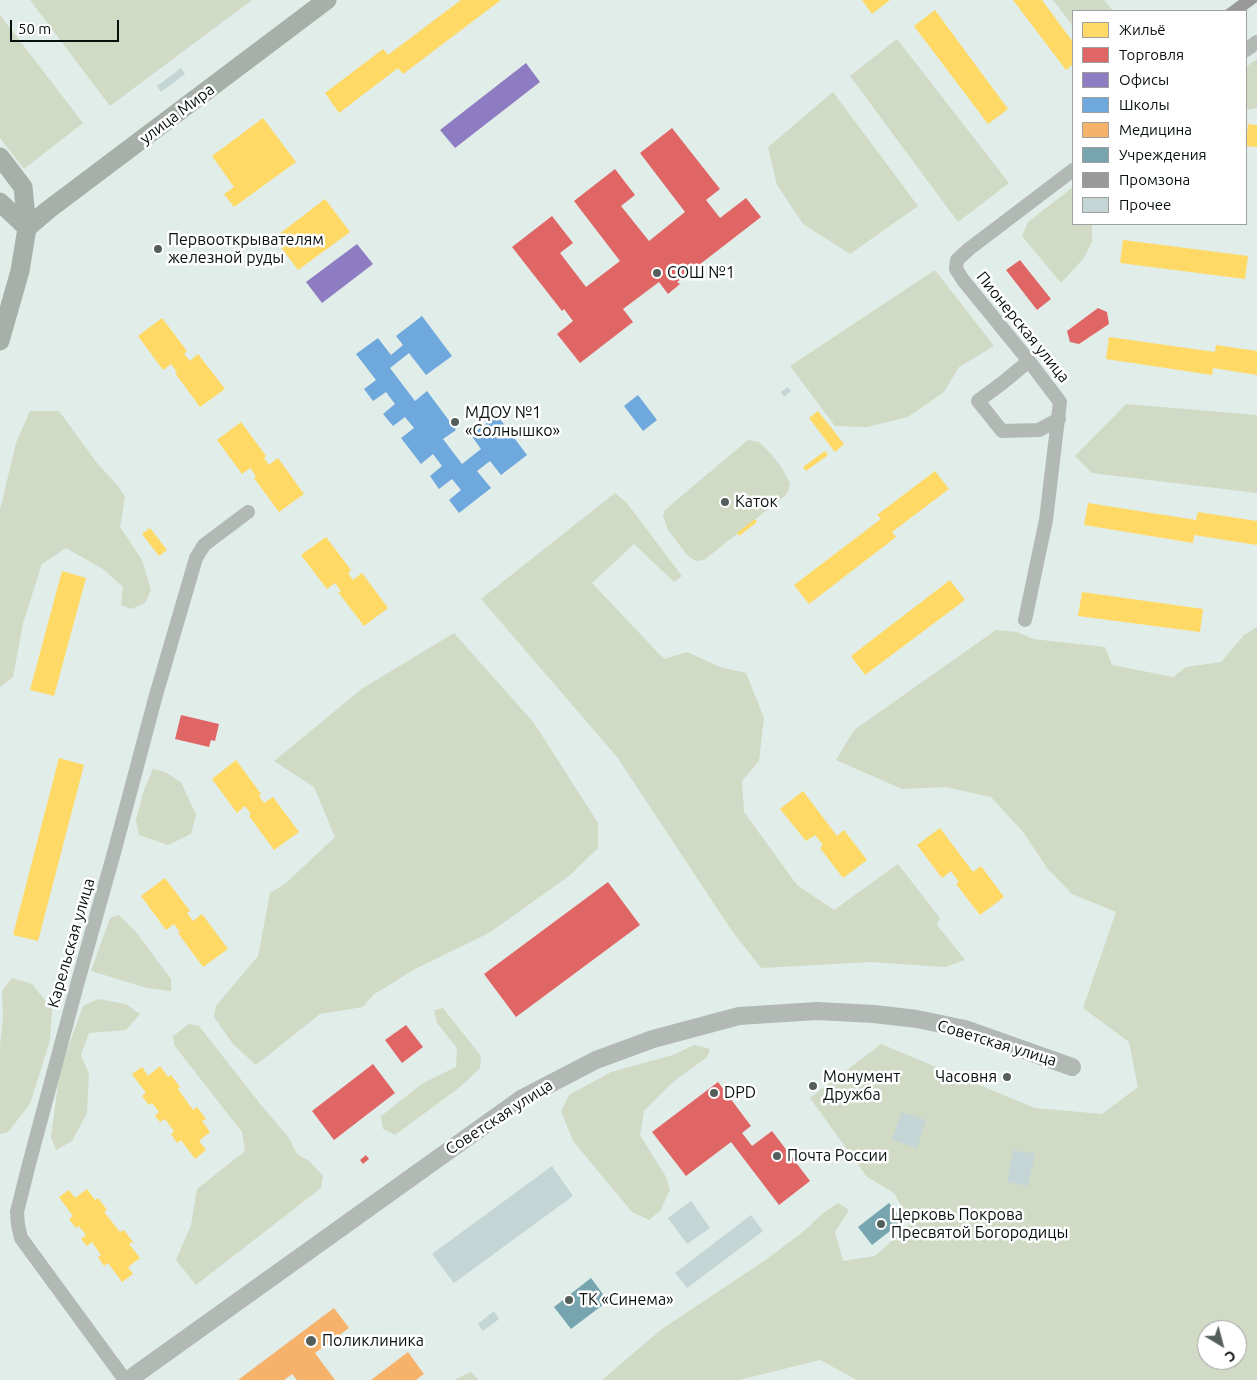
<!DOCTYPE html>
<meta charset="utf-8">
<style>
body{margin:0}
#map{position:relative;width:1257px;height:1380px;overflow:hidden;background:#e0ede9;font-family:Ubuntu,sans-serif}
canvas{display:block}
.legend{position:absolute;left:1072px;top:10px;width:175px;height:215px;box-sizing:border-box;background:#fff;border:1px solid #9da09f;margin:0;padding:6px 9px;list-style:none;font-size:15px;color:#09110f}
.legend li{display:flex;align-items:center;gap:10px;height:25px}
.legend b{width:25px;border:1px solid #9da09f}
.north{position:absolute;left:1197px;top:1320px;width:50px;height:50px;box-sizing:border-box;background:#fff;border:1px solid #9da09f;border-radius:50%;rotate:143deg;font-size:14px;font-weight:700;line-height:20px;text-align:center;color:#09110f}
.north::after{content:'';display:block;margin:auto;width:18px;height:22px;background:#545e5b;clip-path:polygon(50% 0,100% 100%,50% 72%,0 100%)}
.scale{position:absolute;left:10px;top:20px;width:109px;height:22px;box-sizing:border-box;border:2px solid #09110f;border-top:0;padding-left:6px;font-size:15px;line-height:18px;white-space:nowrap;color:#09110f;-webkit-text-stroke:4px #fff;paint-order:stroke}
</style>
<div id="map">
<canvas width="1257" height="1380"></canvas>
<ul class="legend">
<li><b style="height:14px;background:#ffd966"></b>Жильё</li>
<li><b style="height:14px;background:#e06666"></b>Торговля</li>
<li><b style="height:14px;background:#8e7cc3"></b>Офисы</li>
<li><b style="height:14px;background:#6fa8dc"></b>Школы</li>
<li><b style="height:14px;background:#f6b26b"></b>Медицина</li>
<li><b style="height:14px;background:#76a5af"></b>Учреждения</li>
<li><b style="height:14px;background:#999"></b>Промзона</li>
<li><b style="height:14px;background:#c4d5d5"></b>Прочее</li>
</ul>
<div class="north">С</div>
<div class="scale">50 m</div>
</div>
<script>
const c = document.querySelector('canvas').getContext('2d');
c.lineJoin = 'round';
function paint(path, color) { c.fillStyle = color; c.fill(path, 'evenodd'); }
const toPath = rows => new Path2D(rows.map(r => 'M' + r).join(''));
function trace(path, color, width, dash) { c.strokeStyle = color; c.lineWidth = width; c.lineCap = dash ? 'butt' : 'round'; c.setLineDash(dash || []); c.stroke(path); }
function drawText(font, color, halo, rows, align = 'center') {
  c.font = font + ' Ubuntu,sans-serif'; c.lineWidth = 5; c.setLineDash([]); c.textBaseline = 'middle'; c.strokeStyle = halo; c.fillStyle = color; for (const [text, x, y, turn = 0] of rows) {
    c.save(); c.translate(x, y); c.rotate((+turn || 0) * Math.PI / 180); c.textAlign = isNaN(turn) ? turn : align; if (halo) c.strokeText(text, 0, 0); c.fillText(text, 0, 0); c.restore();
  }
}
const green = toPath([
 [30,0,252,0,110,106],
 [1053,0,1104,0,1113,11,1073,11,1073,26],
 [0,15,83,123,24,169,0,138],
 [897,39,1009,183,958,222,850,76],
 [1257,59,1257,108,1246,110,1246,67],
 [833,92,918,206,850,254,803,224,777,185,768,147],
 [1073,187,1073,224,1092,224,1092,241,1084,258,1061,283,1022,236,1028,222],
 [935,270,994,346,959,367,944,392,908,417,867,427,835,426,790,366],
 [1126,404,1257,415,1257,493,1092,473,1075,456],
 [30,411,59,411,97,463,118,486,125,497,120,527,142,560,151,590,145,603,131,609,121,605,123,587,103,569,66,548,42,564,23,623,13,677,0,687,0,510,16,443],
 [748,440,759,442,772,455,782,468,790,483,789,489,786,495,704,560,696,561,688,556,668,530,663,516,665,510],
 [615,493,626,502,682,576,674,582,634,544,592,583,664,659,687,652,720,667,746,673,764,718,759,761,742,781,744,812,797,885,834,910,898,864,940,918,937,925,965,960,945,967,870,962,761,968,732,931,617,757,481,599],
 [1257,627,1257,1380,857,1380,820,1360,739,1380,602,1380,662,1329,767,1259,804,1231,822,1214,838,1203,849,1210,835,1232,843,1261,875,1256,911,1223,894,1193,867,1177,810,1098,881,1044,1035,1108,1102,1114,1138,1087,1129,1042,1083,1008,1116,912,1072,894,1047,868,1024,833,991,797,945,787,902,789,836,760,854,730,996,630,1017,632,1033,639,1105,647,1112,665,1173,677,1186,667,1221,662,1244,635],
 [1207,1330,1237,1330,1237,1360,1207,1360],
 [454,633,534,723,598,823,598,848,569,876,489,933,415,969,373,995,363,1007,320,1014,256,1065,233,1044,214,1017,216,1006,258,956,270,893,285,884,335,837,314,787,274,761,363,688],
 [153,769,165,772,181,782,196,815,191,834,168,845,139,835,136,820,144,790],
 [119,915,136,932,171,979,171,991,147,988,91,971,110,918],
 [12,978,32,984,52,1009,50,1040,30,1104,8,1132,0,1134,0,1046,3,1016,2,991],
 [98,999,126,1004,140,1014,126,1030,89,1033,81,1055,89,1074,87,1113,72,1141,56,1150,51,1137,60,1070,83,1006],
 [443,1008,481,1056,480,1068,460,1087,395,1135,383,1129,381,1116,423,1083,456,1067,457,1048,437,1023,434,1010],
 [189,1024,199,1026,261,1105,289,1138,297,1154,309,1161,323,1176,321,1188,196,1285,176,1260,191,1225,197,1189,245,1151,242,1132,174,1045,173,1036],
 [694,1045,710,1049,707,1057,673,1082,644,1111,640,1135,666,1177,670,1190,660,1211,649,1220,632,1212,573,1141,561,1111,569,1095,611,1072,673,1055],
 [471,1372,479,1380,454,1380]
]);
const homes = toPath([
 [461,0,501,0,403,74,398,68,339,113,325,93,383,49,388,55],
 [862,0,890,0,872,14],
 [1013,0,1042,0,1073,42,1073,64,1066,70],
 [935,10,1008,109,988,124,914,26],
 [263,118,296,162,234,207,224,194,234,187,212,156],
 [1248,124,1257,125,1257,147,1246,146],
 [325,199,350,232,298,270,274,238],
 [1123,240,1248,256,1245,279,1120,263],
 [162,318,187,351,184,354,190,361,198,354,225,389,200,407,175,373,177,372,171,364,163,370,138,336],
 [1109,337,1215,352,1216,345,1257,351,1257,375,1213,368,1212,375,1106,359],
 [818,411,844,444,835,452,809,418],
 [241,422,266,456,264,458,269,465,278,458,304,494,279,512,254,478,256,476,250,468,242,474,217,440],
 [825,451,828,455,806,471,803,467],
 [935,471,949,489,892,532,896,537,809,604,794,585,881,519,877,515],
 [1088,503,1196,520,1198,512,1257,521,1257,545,1194,535,1193,543,1084,525],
 [755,519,757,522,739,536,737,533],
 [150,528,167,550,159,556,142,534],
 [326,537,351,570,348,573,353,580,362,573,388,608,364,626,338,592,341,591,335,583,327,589,301,555],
 [62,571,86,578,54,696,30,690],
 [950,580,965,600,865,675,851,656],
 [1082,592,1203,609,1200,632,1078,616],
 [59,758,84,765,38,941,13,935],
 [236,760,261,794,259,796,264,803,273,797,299,832,274,850,249,816,251,814,245,806,237,813,212,779],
 [803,791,837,836,844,830,867,860,843,878,820,848,823,845,815,835,806,841,780,809],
 [940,828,973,872,981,866,1004,897,980,915,956,884,959,882,951,871,942,878,917,845],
 [165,878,190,911,187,913,193,921,202,914,228,949,203,967,178,933,180,932,174,924,166,930,141,896],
 [160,1066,168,1077,171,1075,180,1087,178,1089,193,1110,197,1107,206,1119,202,1121,210,1132,199,1141,206,1150,195,1159,181,1140,177,1143,171,1134,174,1131,165,1119,160,1122,155,1116,159,1112,152,1103,149,1105,142,1096,146,1093,132,1074,142,1067,148,1076],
 [87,1189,95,1200,98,1198,107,1210,104,1212,120,1232,124,1230,133,1242,129,1244,140,1258,128,1267,133,1274,122,1282,108,1263,104,1266,98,1257,101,1255,92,1242,87,1246,81,1239,86,1235,79,1226,76,1228,69,1219,73,1216,59,1197,69,1190,75,1198]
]);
const shops = toPath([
 [672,128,720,189,706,200,720,218,746,198,761,217,677,282,680,284,668,294,659,282,623,309,633,322,580,363,557,334,573,321,564,309,562,311,512,247,552,216,573,243,560,253,586,287,620,261,574,201,615,169,635,195,621,206,649,241,685,212,640,153],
 [1020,260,1051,299,1037,310,1006,270],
 [1098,308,1107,312,1109,324,1079,344,1070,342,1067,331],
 [181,715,219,724,215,741,211,740,209,747,175,739],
 [608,882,640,925,516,1017,484,974],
 [406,1025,423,1047,402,1063,385,1040],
 [373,1064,395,1093,334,1140,312,1111],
 [718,1082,751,1126,742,1133,752,1146,772,1131,810,1181,779,1205,731,1142,686,1176,652,1132],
 [366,1155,369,1159,363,1164,360,1160]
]);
const offices = toPath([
 [526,63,540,82,455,148,440,130],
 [357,244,373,264,322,303,306,282]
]);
const schools = toPath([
 [422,316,452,356,426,375,409,353,390,368,415,401,427,391,456,430,443,439,462,464,481,449,471,435,497,415,527,455,501,475,490,461,477,471,491,488,459,513,449,500,461,490,452,479,439,489,430,476,442,466,433,454,421,464,401,438,414,428,405,417,393,426,383,414,395,404,386,392,373,401,364,389,376,380,356,354,378,338,391,355,403,345,396,336],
 [638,395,657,420,643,431,624,406]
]);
const health = toPath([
 [334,1308,349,1328,315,1353,335,1380,297,1380,292,1374,284,1380,238,1380],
 [408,1352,424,1374,416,1380,371,1380]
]);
const public = toPath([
 [889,1203,903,1221,872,1245,858,1227],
 [591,1278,608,1301,571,1329,554,1307]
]);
const industry = toPath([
 [1239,0,1257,0,1257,2,1245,11,1224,11]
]);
const building = toPath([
 [181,68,185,74,161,92,157,86],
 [788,387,791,391,784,397,781,392],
 [901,1112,926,1120,917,1148,892,1140],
 [1013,1150,1035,1154,1028,1186,1007,1182],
 [552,1166,573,1196,454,1283,432,1254],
 [691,1201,710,1228,687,1244,668,1218],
 [751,1215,763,1231,687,1288,675,1273],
 [494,1311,499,1319,483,1331,478,1324]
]);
const minor = toPath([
 [1246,50,1257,42],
 [1029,361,1001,384,978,401,1002,431,1039,430,1059,419],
 [1025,620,1046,520,1060,402,1029,361,963,280,956,269,957,260,969,249,1073,170],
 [125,1380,21,1238,18,1225,17,1212,29,1164,77,985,115,849,156,695,196,558,204,545,248,512]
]);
const tertiary = toPath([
 [128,1380,521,1099,596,1060,653,1039,739,1016,817,1011,874,1014,917,1019,965,1029,1072,1067]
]);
const secondary = toPath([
 [0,157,23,187,27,228,20,271,0,341],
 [0,202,27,228],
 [27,228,48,210,327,0]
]);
const markers = [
 [158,249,5,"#545e5b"],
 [657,273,5,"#545e5b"],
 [455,422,5,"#545e5b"],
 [725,502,5,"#545e5b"],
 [1007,1077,5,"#545e5b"],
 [813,1086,5,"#545e5b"],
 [714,1093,5,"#545e5b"],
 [777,1156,5,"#545e5b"],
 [881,1224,5,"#545e5b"],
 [569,1300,5,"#545e5b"],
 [311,1341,6,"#545e5b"]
];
const streetNames = [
 ["улица Мира",177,114,-37],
 ["Пионерская улица",1023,327,51],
 ["Карельская улица",71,943,-74],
 ["Советская улица",997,1043,17],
 ["Советская улица",499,1117,-33]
];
const poiNames = [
 ["Первооткрывателям",168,240],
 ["железной руды",168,258],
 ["СОШ №1",667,273],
 ["МДОУ №1",465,413],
 ["«Солнышко»",465,431],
 ["Каток",735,502],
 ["Монумент",823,1077],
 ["Дружба",823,1095],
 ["Часовня",997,1077,"right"],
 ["DPD",724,1093],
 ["Почта России",787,1156],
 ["Церковь Покрова",891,1215],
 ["Пресвятой Богородицы",891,1233],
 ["ТК «Синема»",579,1300],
 ["Поликлиника",322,1341]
];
paint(green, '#d1dac5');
paint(homes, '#ffd966');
paint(shops, '#e06666');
paint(offices, '#8e7cc3');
paint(schools, '#6fa8dc');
paint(health, '#f6b26b');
paint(public, '#76a5af');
paint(industry, '#999');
paint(building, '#c4d5d5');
trace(minor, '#b2b9b4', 14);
trace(tertiary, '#b2b9b4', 18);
trace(secondary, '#a7afa9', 19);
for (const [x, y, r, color] of markers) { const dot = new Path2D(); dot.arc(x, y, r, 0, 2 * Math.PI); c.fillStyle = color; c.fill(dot); trace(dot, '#fff', 2); }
drawText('16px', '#09110f', '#fff', streetNames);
drawText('16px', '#09110f', '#fff', poiNames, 'left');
</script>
